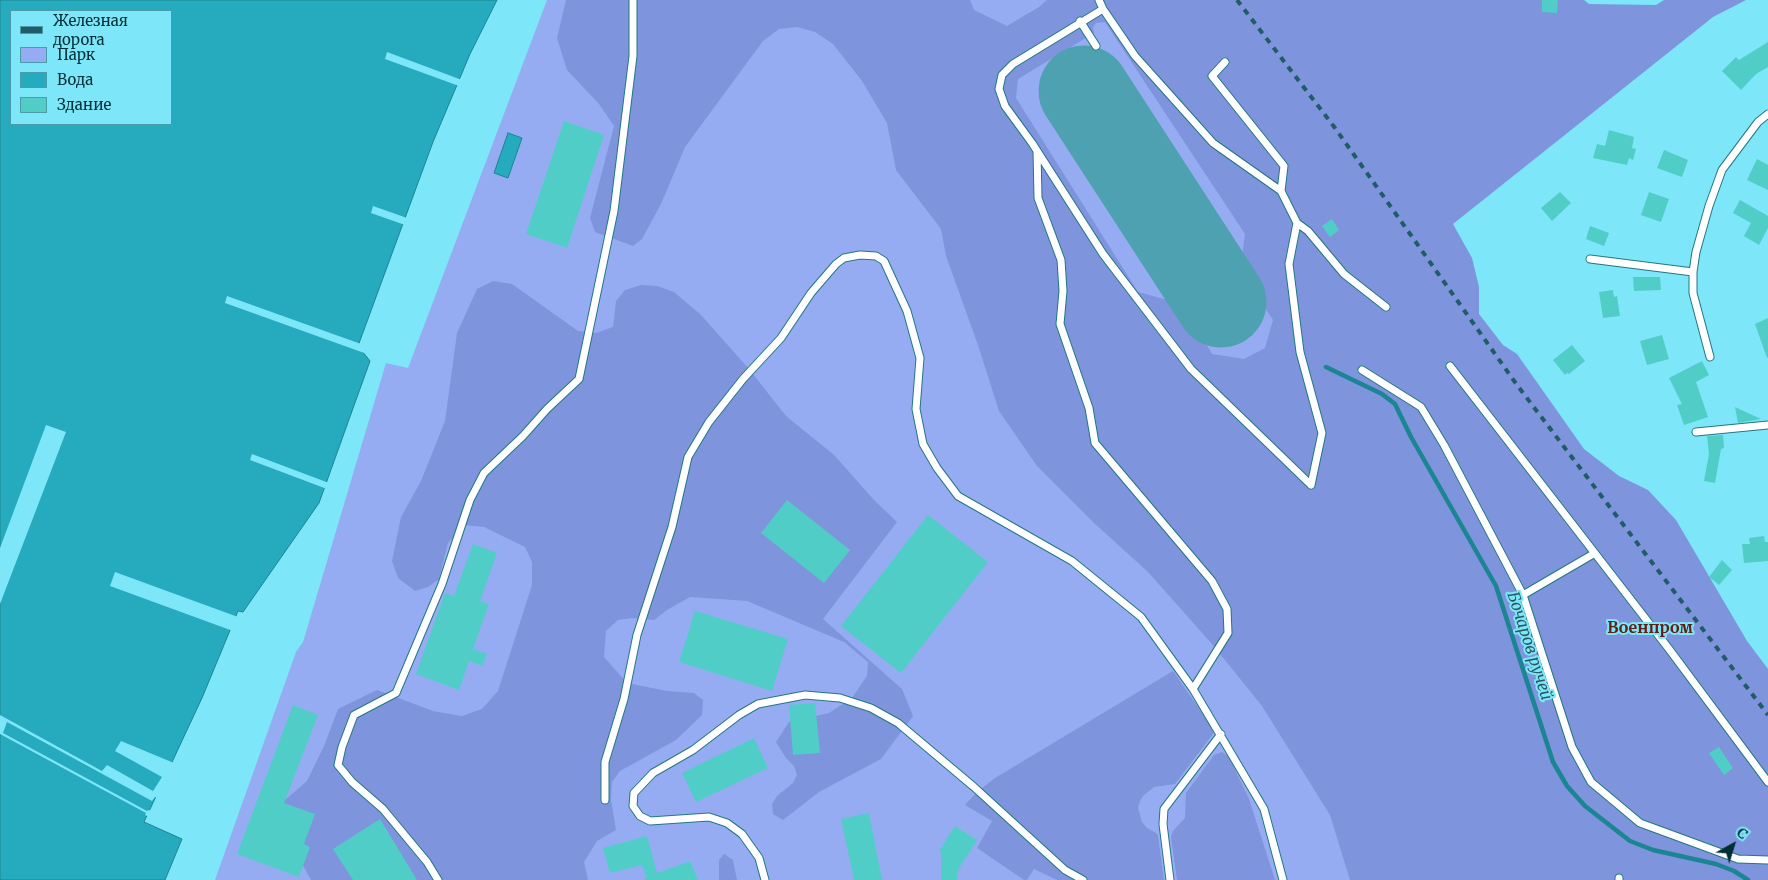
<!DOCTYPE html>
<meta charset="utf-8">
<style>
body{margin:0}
#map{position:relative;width:1768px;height:880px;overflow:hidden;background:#7de6f9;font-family:Merriweather,serif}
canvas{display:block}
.legend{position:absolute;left:10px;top:10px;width:162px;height:115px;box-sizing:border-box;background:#7de6f9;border:1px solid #4b9cab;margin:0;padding:6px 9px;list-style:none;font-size:15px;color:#002e36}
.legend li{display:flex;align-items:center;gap:10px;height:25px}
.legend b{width:25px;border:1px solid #4b9cab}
.north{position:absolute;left:1708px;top:820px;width:50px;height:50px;-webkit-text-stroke:4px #7de6f9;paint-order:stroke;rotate:39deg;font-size:14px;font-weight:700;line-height:20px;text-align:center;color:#002e36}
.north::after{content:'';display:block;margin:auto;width:18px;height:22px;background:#002e36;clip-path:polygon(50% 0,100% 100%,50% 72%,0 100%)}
</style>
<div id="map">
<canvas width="1768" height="880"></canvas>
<ul class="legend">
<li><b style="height:6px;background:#1f5c67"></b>Железная дорога</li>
<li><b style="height:14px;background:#96acf2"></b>Парк</li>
<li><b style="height:14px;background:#26aabd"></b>Вода</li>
<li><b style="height:14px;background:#51cdc7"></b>Здание</li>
</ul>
<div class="north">С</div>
</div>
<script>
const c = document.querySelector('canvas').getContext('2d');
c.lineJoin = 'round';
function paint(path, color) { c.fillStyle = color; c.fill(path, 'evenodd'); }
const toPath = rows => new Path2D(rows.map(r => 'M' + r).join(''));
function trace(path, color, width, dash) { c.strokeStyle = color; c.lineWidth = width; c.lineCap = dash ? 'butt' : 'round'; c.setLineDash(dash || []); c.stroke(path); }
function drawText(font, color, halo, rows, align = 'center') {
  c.font = font + ' Merriweather,serif'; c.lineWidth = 4; c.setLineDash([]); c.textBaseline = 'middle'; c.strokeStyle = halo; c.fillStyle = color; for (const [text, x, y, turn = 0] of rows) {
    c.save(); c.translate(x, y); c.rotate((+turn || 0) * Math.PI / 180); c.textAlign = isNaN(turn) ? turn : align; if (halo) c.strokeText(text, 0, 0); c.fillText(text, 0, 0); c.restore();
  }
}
const green = toPath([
 [547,0,1169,0,1606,880,215,880,296,652,303,642,386,363,408,368]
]);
const forest = toPath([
 [566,0,970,0,974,10,1007,26,1039,7,1047,0,1584,0,1589,4,1656,5,1664,0,1746,0,1713,17,1453,224,1472,258,1479,287,1479,314,1503,345,1517,354,1584,449,1619,476,1648,490,1676,520,1747,641,1768,669,1768,880,1350,880,1330,815,1262,706,1212,644,1148,572,1093,522,1037,466,999,411,978,345,946,256,941,229,896,170,887,123,862,81,833,44,815,32,797,27,779,29,763,41,685,147,661,204,642,239,633,246,595,232,590,218,614,126,599,104,567,70,557,38],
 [1105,22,1245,234,1240,271,1273,320,1265,348,1244,359,1212,354,1183,304,1138,292,1016,98,1018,79,1094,33,1093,27,1096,23],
 [493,281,512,284,578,331,596,333,613,327,616,301,625,290,641,285,657,286,674,292,701,315,749,369,786,416,834,455,874,500,897,522,823,619,902,689,913,716,881,759,819,792,783,820,773,814,772,804,777,796,793,783,797,775,794,766,786,758,776,742,789,722,829,713,852,698,867,676,868,662,844,642,747,601,690,597,667,610,654,620,632,618,618,620,606,631,604,657,627,683,667,691,694,693,703,700,702,715,676,740,620,771,612,782,611,800,616,830,597,841,584,862,588,880,311,880,281,825,284,801,307,781,324,746,338,709,377,690,433,711,462,716,482,709,498,691,532,585,532,562,525,547,484,527,464,525,448,543,439,579,428,587,415,591,398,578,392,561,401,517,421,481,445,421,457,333,477,289],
 [1173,671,1214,730,1213,734,1175,784,1154,787,1143,796,1140,801,1138,808,1142,822,1147,828,1156,833,1158,836,1164,880,1057,880,1034,869,1027,880,1024,880,977,848,992,821,965,805,976,793,995,778],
 [1222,752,1229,757,1249,799,1275,880,1177,880,1171,837,1173,831,1185,818,1186,793,1214,755],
 [724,854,733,860,737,880,719,880,719,860]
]);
const water = toPath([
 [0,0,497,0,470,54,433,142,358,346,370,361,319,503,243,612,238,611,202,698,144,822,182,839,165,880,0,880,0,0],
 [11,11,171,11,171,124,11,124,11,11],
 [508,133,522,138,508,178,494,173,508,133]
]);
const pier = toPath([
 [387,52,462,80,459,86,385,59],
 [373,206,407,218,405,225,371,213],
 [227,296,361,344,360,346,367,354,225,303],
 [46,425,66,432,0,604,0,548],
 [252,454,329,483,327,489,250,460],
 [115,572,238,617,233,631,110,586],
 [0,715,102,771,107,765,153,791,162,777,115,751,121,741,174,763,158,798,155,797,152,801,7,722,3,733,147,811,149,810,151,811,149,817,145,815,146,813,0,734]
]);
const stream = toPath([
 [1326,367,1382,394,1395,404,1411,437,1496,586,1553,762,1567,786,1585,806,1630,841,1653,850,1716,864,1734,871,1748,880]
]);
const runway = toPath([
 [1084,91,1221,302]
]);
const building = toPath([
 [1542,0,1558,0,1557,13,1542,12],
 [1768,42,1768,67,1756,74,1741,90,1722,71,1736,57,1739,60],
 [564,121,604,135,567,248,526,234],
 [1609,130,1634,137,1632,148,1636,149,1633,160,1629,158,1627,165,1593,158,1597,144,1605,146],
 [1664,150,1688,160,1682,177,1657,168],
 [1757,159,1768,165,1768,190,1747,180],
 [1560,192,1571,203,1552,221,1541,208],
 [1649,192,1669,199,1661,222,1641,215],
 [1740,200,1768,216,1768,228,1759,245,1744,236,1751,223,1733,213],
 [1332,219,1339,230,1330,237,1322,226],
 [1590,226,1609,233,1604,246,1586,239],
 [1633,277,1660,277,1661,290,1634,291],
 [1613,290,1614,297,1617,296,1620,316,1603,318,1599,292],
 [1768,318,1768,357,1767,358,1755,324],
 [1662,335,1669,359,1647,365,1640,341],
 [1572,345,1585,361,1569,374,1567,373,1565,375,1553,360],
 [1702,361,1709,375,1696,382,1708,417,1684,425,1677,405,1682,404,1669,378],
 [1735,407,1761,419,1738,423],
 [1723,435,1724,448,1721,449,1715,483,1704,481,1709,454,1707,436],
 [787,500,850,550,824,583,761,533],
 [928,515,988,562,901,673,841,626],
 [1764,536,1765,542,1768,542,1768,561,1744,563,1742,544,1750,544,1749,538],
 [473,544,497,553,480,601,489,604,473,649,487,654,482,666,469,661,459,690,416,674,445,593,454,596],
 [1722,560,1732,570,1719,585,1709,577],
 [695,611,788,639,772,691,679,662],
 [815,703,820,753,793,755,789,705],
 [293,705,318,715,284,803,315,814,304,844,310,847,299,877,237,854],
 [754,738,768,768,696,802,682,773],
 [1719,747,1733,768,1724,775,1709,753],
 [869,813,882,880,854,880,841,819],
 [380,819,417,880,353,880,333,849],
 [955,826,977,840,958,870,957,880,941,880,941,853,939,851],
 [647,836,657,873,690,861,698,880,642,880,647,878,642,865,610,873,603,848]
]);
const service = toPath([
 [1099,0,1103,9,1013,64,1002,75,999,89,1005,106,1032,143,1103,254,1191,369,1311,485],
 [1103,9,1135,56,1213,143,1281,191,1297,223,1289,264,1300,352,1322,433,1311,485],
 [1080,21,1096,46],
 [1225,62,1212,76,1284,166,1281,191],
 [1037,151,1038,198,1061,260,1063,291,1060,324,1089,408,1095,443,1212,581,1227,609,1228,633,1193,689],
 [1297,223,1308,231,1344,274,1386,307],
 [1590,259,1693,272,1696,252,1709,206,1722,170,1758,122,1768,114],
 [1693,272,1693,293,1710,357],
 [1450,366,1669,649,1768,782],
 [1362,370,1421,407,1444,445,1523,595,1572,747,1591,782,1640,823,1738,859,1768,860],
 [1696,432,1768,425],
 [1523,595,1595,553],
 [605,800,605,762,624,699,637,635,672,527,688,457,709,422,743,379,781,338,811,293,836,264,844,258,860,255,876,256,884,261,907,311,920,358,916,409,923,444,937,468,958,496,1072,561,1141,617,1193,689,1264,809,1283,880],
 [1619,878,1619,880],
 [438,880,427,862,383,809,352,782,338,765,342,747,354,715,396,693,442,584,470,500,484,473,523,436,547,409,579,379,614,211,633,56,633,0],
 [765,880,759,858,742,834,727,823,709,817,650,821,640,816,633,806,634,793,653,773,693,750,739,715,758,704,805,695,840,698,871,708,898,723,974,787,1065,870,1083,880],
 [1170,880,1163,824,1164,809,1221,734]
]);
const rail = toPath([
 [1237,0,1335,128,1517,385,1768,715]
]);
const neighbourhoodNames = [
 ["Военпром",1650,628]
];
const waterNames = [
 ["Бочаров ручей",1529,646,72]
];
paint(green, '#96acf2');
paint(forest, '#7e94dc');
paint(water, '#26aabd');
trace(water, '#1b8594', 1);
paint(pier, '#7de6f9');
trace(stream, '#1b8594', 4.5);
trace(runway, '#4ea1b0', 91);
paint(building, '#51cdc7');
trace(service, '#227785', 9);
trace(service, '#fff', 7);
trace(rail, '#1f5c67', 4, [6, 6]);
drawText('bold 16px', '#611e15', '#7de6f9', neighbourhoodNames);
drawText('italic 16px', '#275a63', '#7de6f9', waterNames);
</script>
